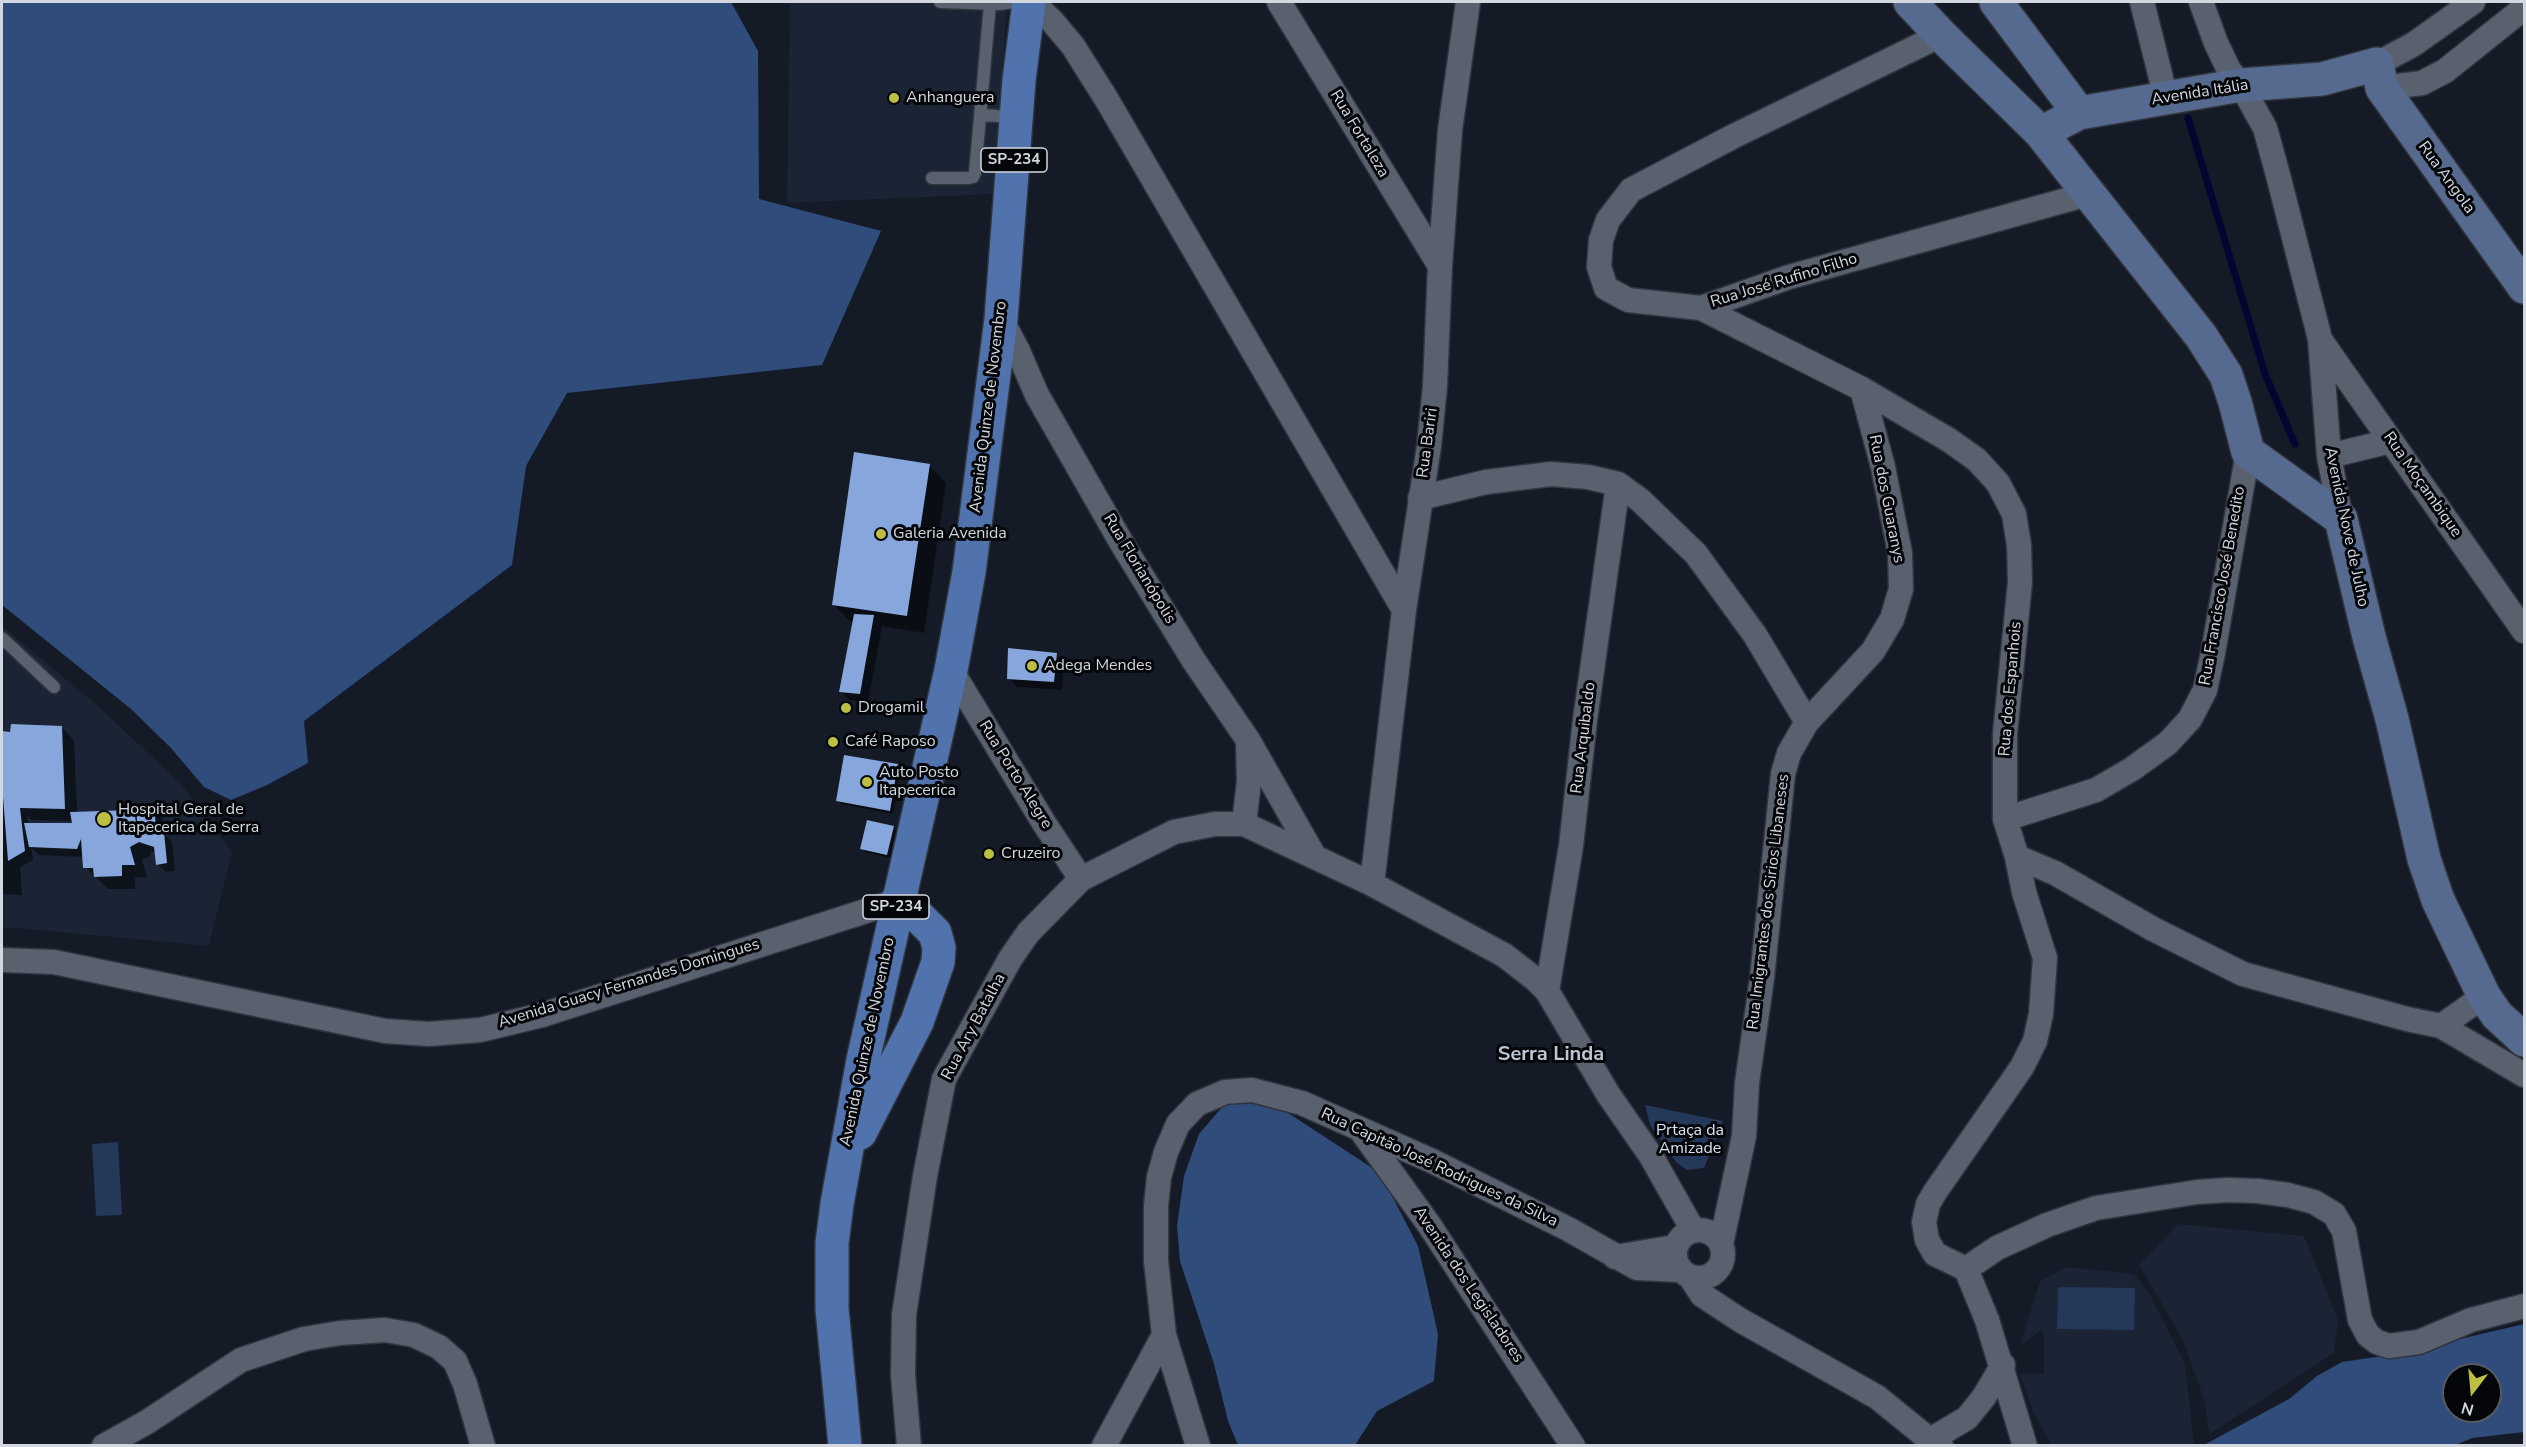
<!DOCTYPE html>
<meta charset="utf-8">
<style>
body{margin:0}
#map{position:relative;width:2526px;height:1447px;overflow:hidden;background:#141b26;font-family:"Nunito Sans",sans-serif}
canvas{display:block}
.frame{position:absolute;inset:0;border:3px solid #d3d8e0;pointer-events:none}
.north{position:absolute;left:2442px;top:1363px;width:60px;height:60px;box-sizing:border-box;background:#04060a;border:2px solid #575a60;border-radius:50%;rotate:196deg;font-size:16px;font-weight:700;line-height:24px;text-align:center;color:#d3d8e0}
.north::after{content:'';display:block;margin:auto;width:21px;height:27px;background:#bdbf43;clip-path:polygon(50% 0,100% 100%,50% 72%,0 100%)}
</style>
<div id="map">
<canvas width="2526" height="1447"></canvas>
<div class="frame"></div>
<div class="north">N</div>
</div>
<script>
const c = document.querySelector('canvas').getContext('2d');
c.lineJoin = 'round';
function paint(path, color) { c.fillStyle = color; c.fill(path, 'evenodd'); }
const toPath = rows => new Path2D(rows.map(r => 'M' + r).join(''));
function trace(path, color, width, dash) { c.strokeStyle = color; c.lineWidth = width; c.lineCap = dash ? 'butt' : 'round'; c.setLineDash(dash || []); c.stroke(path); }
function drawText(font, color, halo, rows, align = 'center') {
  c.font = font + ' "Nunito Sans",sans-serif'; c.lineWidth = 6; c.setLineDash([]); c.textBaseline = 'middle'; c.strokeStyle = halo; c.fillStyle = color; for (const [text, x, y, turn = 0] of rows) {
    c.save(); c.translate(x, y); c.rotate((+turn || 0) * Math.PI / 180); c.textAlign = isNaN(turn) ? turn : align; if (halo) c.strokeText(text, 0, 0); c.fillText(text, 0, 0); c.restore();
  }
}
const built = toPath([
 [790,2,1007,2,994,194,787,203],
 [2,626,98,706,182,785,232,852,209,946,18,928,2,928],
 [2178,1224,2304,1236,2338,1320,2334,1353,2209,1434,2205,1402,2182,1338,2139,1265],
 [2067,1267,2134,1274,2150,1295,2185,1364,2194,1445,2052,1445,2033,1412,2020,1374,2044,1374,2044,1339,2041,1330,2020,1346,2040,1281]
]);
const green = toPath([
 [1645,1105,1723,1121,1704,1168,1687,1170,1676,1162,1650,1125],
 [118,1142,122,1215,96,1216,92,1144],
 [2058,1287,2135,1288,2134,1330,2057,1329]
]);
const forest = toPath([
 [2,2,731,2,758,51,759,199,881,231,822,365,567,393,526,466,512,565,304,721,308,763,267,785,231,800,204,787,171,748,131,709,2,605],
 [1229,1099,1282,1109,1380,1173,1418,1246,1438,1334,1434,1381,1377,1411,1355,1445,1238,1445,1228,1421,1214,1364,1180,1261,1177,1226,1184,1176,1199,1134],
 [2524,1324,2524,1432,2472,1438,2453,1446,2202,1446,2289,1399,2317,1376,2342,1362,2396,1354],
 [2454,1375,2490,1375,2490,1411,2454,1411]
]);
const shadow = toPath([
 [929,465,946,483,924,633,882,626,868,702,849,700,841,692,854,622,851,622,833,604],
 [1056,655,1064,663,1062,690,1017,687,1009,678],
 [61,727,74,740,77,813,133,811,138,816,154,806,162,814,164,834,172,842,175,871,166,872,157,864,156,852,150,851,151,855,142,860,147,878,135,877,135,889,108,889,85,867,84,857,39,855,31,847,33,860,20,867,22,895,2,894,2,733],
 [27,816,32,820,73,821,74,825,28,824],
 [897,765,901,769,893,814,841,804,837,800],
 [893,827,897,831,891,858,865,852,862,848]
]);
const stream = toPath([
 [2188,118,2265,374,2295,444]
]);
const building = toPath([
 [854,452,930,464,907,616,832,605],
 [854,614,874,615,860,694,839,692],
 [1008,648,1057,653,1054,682,1007,679],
 [11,724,62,726,65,809,20,808,25,851,8,861,2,784,2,731,10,732],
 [844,755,898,764,890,811,836,801],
 [154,804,156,828,164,832,167,863,156,865,154,847,139,842,130,847,135,865,122,865,122,876,94,877,93,868,83,868,81,839,77,849,29,847,24,823,72,823,70,812,134,810,138,835,136,806],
 [867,820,894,826,887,855,860,849]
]);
const lane = toPath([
 [940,2,998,4,1015,2],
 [981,115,1016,117],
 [932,178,968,178,973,177,975,173,990,4],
 [2,638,54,687]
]);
const street = toPath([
 [1032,2,1052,21,1073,46,1107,100,1404,610],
 [1279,2,1440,266],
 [2142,2,2166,98],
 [2201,2,2216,43,2229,70,2241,85,2265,128,2278,175,2320,339,2329,456,2341,519],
 [1941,35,1734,136,1631,190,1608,220,1601,240,1599,267,1606,288,1628,300,1701,308,1789,277,2088,194],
 [2377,64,2414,44,2473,2],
 [2382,88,2422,83,2445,71,2524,8],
 [1701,308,1862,389,1949,440,1977,460,1998,483,2014,514,2019,545,2020,582,2005,734,2005,819,2017,857,2055,873,2153,929,2243,974,2407,1019,2441,1026,2524,1075],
 [1001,319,1018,351,1037,395,1124,547,1194,661,1248,740,1314,856],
 [2321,341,2524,631],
 [2329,456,2391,441],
 [1420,498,1486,482,1551,474,1588,477,1618,484,1640,500,1696,554,1755,635,1807,722,1789,753,1783,774,1762,978,1747,1083,1744,1136,1721,1244],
 [951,670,1044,823,1081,879],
 [1807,722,1873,651,1892,619,1901,589,1900,553,1883,467,1862,389],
 [2005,819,2096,790,2132,769,2168,743,2190,719,2205,690,2213,653,2248,452],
 [1244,824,1249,781,1248,745],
 [2017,857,2024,892,2045,958,2041,1014,2035,1041,2022,1067,1935,1192,1928,1204,1924,1222,1927,1240,1935,1254,1966,1269,1987,1320,2025,1446],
 [1372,884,1404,610,1429,446,1435,386,1440,266,1450,130,1468,2],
 [2,960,54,962,385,1031,429,1034,480,1030,542,1015,897,901],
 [1547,991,1571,846,1585,720,1618,484],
 [2441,1026,2484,996],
 [1360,1129,1430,1226,1573,1446],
 '1675 1254a24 24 0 1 1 48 0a24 24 0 1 1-48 0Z',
 [1615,1257,1675,1247],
 [1966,1269,1997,1248,2047,1225,2096,1208,2197,1192,2228,1190,2258,1191,2288,1195,2314,1202,2334,1214,2344,1231,2360,1320,2368,1335,2377,1342,2389,1346,2419,1342,2471,1320,2524,1306],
 [1691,1278,1702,1295,1740,1320,1877,1397,1930,1440,1941,1446],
 [1164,1335,1198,1446],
 [1930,1440,1967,1418,1984,1397,2003,1365],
 [104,1446,147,1422,241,1360,304,1339,340,1333,385,1330,414,1335,439,1347,455,1361,465,1384,483,1446],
 [909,1446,903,1375,904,1315,925,1176,944,1079,1010,959,1028,933,1081,879,1174,832,1215,824,1244,824,1372,884,1504,955,1535,979,1547,991,1608,1094,1651,1156,1693,1230],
 [1104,1446,1164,1335,1156,1261,1156,1206,1159,1177,1166,1152,1178,1124,1197,1104,1225,1092,1252,1090,1302,1103,1432,1161,1568,1229,1637,1268,1680,1270]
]);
const secondary = toPath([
 [1910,2,1941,35,2041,133,2201,336,2226,375,2235,402,2248,452,2341,519,2369,637,2392,719,2424,859,2438,900,2484,996,2497,1015,2524,1040],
 [1996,2,2079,113],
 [2041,133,2079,113,2241,85,2322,79,2377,64,2382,88,2524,287]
]);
const primary = toPath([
 [860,1133,917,1022,938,962,939,948,935,933,914,912,897,901],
 [845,1446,832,1309,832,1243,837,1204,863,1060,951,670,969,572,1001,319,1019,80,1029,2]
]);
const markers = [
 [894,98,6,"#bdbf43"],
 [881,534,6,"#bdbf43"],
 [1032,666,6,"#bdbf43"],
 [846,708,6,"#bdbf43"],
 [833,742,6,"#bdbf43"],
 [867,782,6,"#bdbf43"],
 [104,819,8,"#bdbf43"],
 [989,854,6,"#bdbf43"]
];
const shields = [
 [1014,160,66],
 [896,907,66]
];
const shieldNames = [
 ["SP-234",1014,160],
 ["SP-234",896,907]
];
const streetNames = [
 ["Avenida Itália",2200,93,-9],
 ["Rua Fortaleza",1359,134,59],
 ["Rua Angola",2446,178,54],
 ["Rua José Rufino Filho",1784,281,-17],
 ["Avenida Quinze de Novembro",989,407,-83],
 ["Rua Bariri",1428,443,-82],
 ["Rua Moçambique",2422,485,55],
 ["Rua dos Guaranys",1886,499,79],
 ["Avenida Nove de Julho",2346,527,78],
 ["Rua Florianópolis",1139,569,59],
 ["Rua Francisco José Benedito",2223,586,-80],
 ["Rua dos Espanhois",2011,689,-85],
 ["Rua Arquibaldo",1584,738,-83],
 ["Rua Porto Alegre",1015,775,58],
 ["Rua Imigrantes dos Sirios Libaneses",1769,902,-83],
 ["Avenida Guacy Fernandes Domingues",629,984,-17],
 ["Rua Ary Batalha",974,1027,-62],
 ["Avenida Quinze de Novembro",868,1042,-78],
 ["Rua Capitão José Rodrigues da Silva",1439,1168,25],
 ["Avenida dos Legisladores",1468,1285,56]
];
const poiNames = [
 ["Anhanguera",906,98],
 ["Galeria Avenida",893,534],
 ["Adega Mendes",1044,666],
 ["Drogamil",858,708],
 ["Café Raposo",845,742],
 ["Auto Posto",879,773],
 ["Itapecerica",879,791],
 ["Hospital Geral de",118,810],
 ["Itapecerica da Serra",118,828],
 ["Cruzeiro",1001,854]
];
const parkNames = [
 ["Prtaça da",1690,1131],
 ["Amizade",1690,1149]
];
const quarterNames = [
 ["Serra Linda",1551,1055]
];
paint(built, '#1a2434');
paint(green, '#24385a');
paint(forest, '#304c7b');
paint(shadow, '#0007');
trace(stream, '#000630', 7);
paint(building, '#86a6dc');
trace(lane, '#30343d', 15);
trace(street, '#30343d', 27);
trace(secondary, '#30343d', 36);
trace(primary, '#30343d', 36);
trace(lane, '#59616f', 12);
trace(street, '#59616f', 24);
trace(secondary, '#556a8e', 33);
trace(primary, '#5173ad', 33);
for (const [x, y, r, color] of markers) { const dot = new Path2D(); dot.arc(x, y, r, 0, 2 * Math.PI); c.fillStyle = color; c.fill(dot); trace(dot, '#04060a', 2); }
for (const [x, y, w] of shields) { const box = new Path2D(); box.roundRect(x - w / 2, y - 12, w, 24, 4.5); c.fillStyle = '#04060a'; c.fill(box); trace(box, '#d3d8e0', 1.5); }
drawText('bold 15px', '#d3d8e0', null, shieldNames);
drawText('16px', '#d3d8e0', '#04060a', streetNames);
drawText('16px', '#d3d8e0', '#04060a', poiNames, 'left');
drawText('16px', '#d9e2f2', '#04060a', parkNames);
drawText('bold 20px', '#bcc6d5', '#04060a', quarterNames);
</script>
